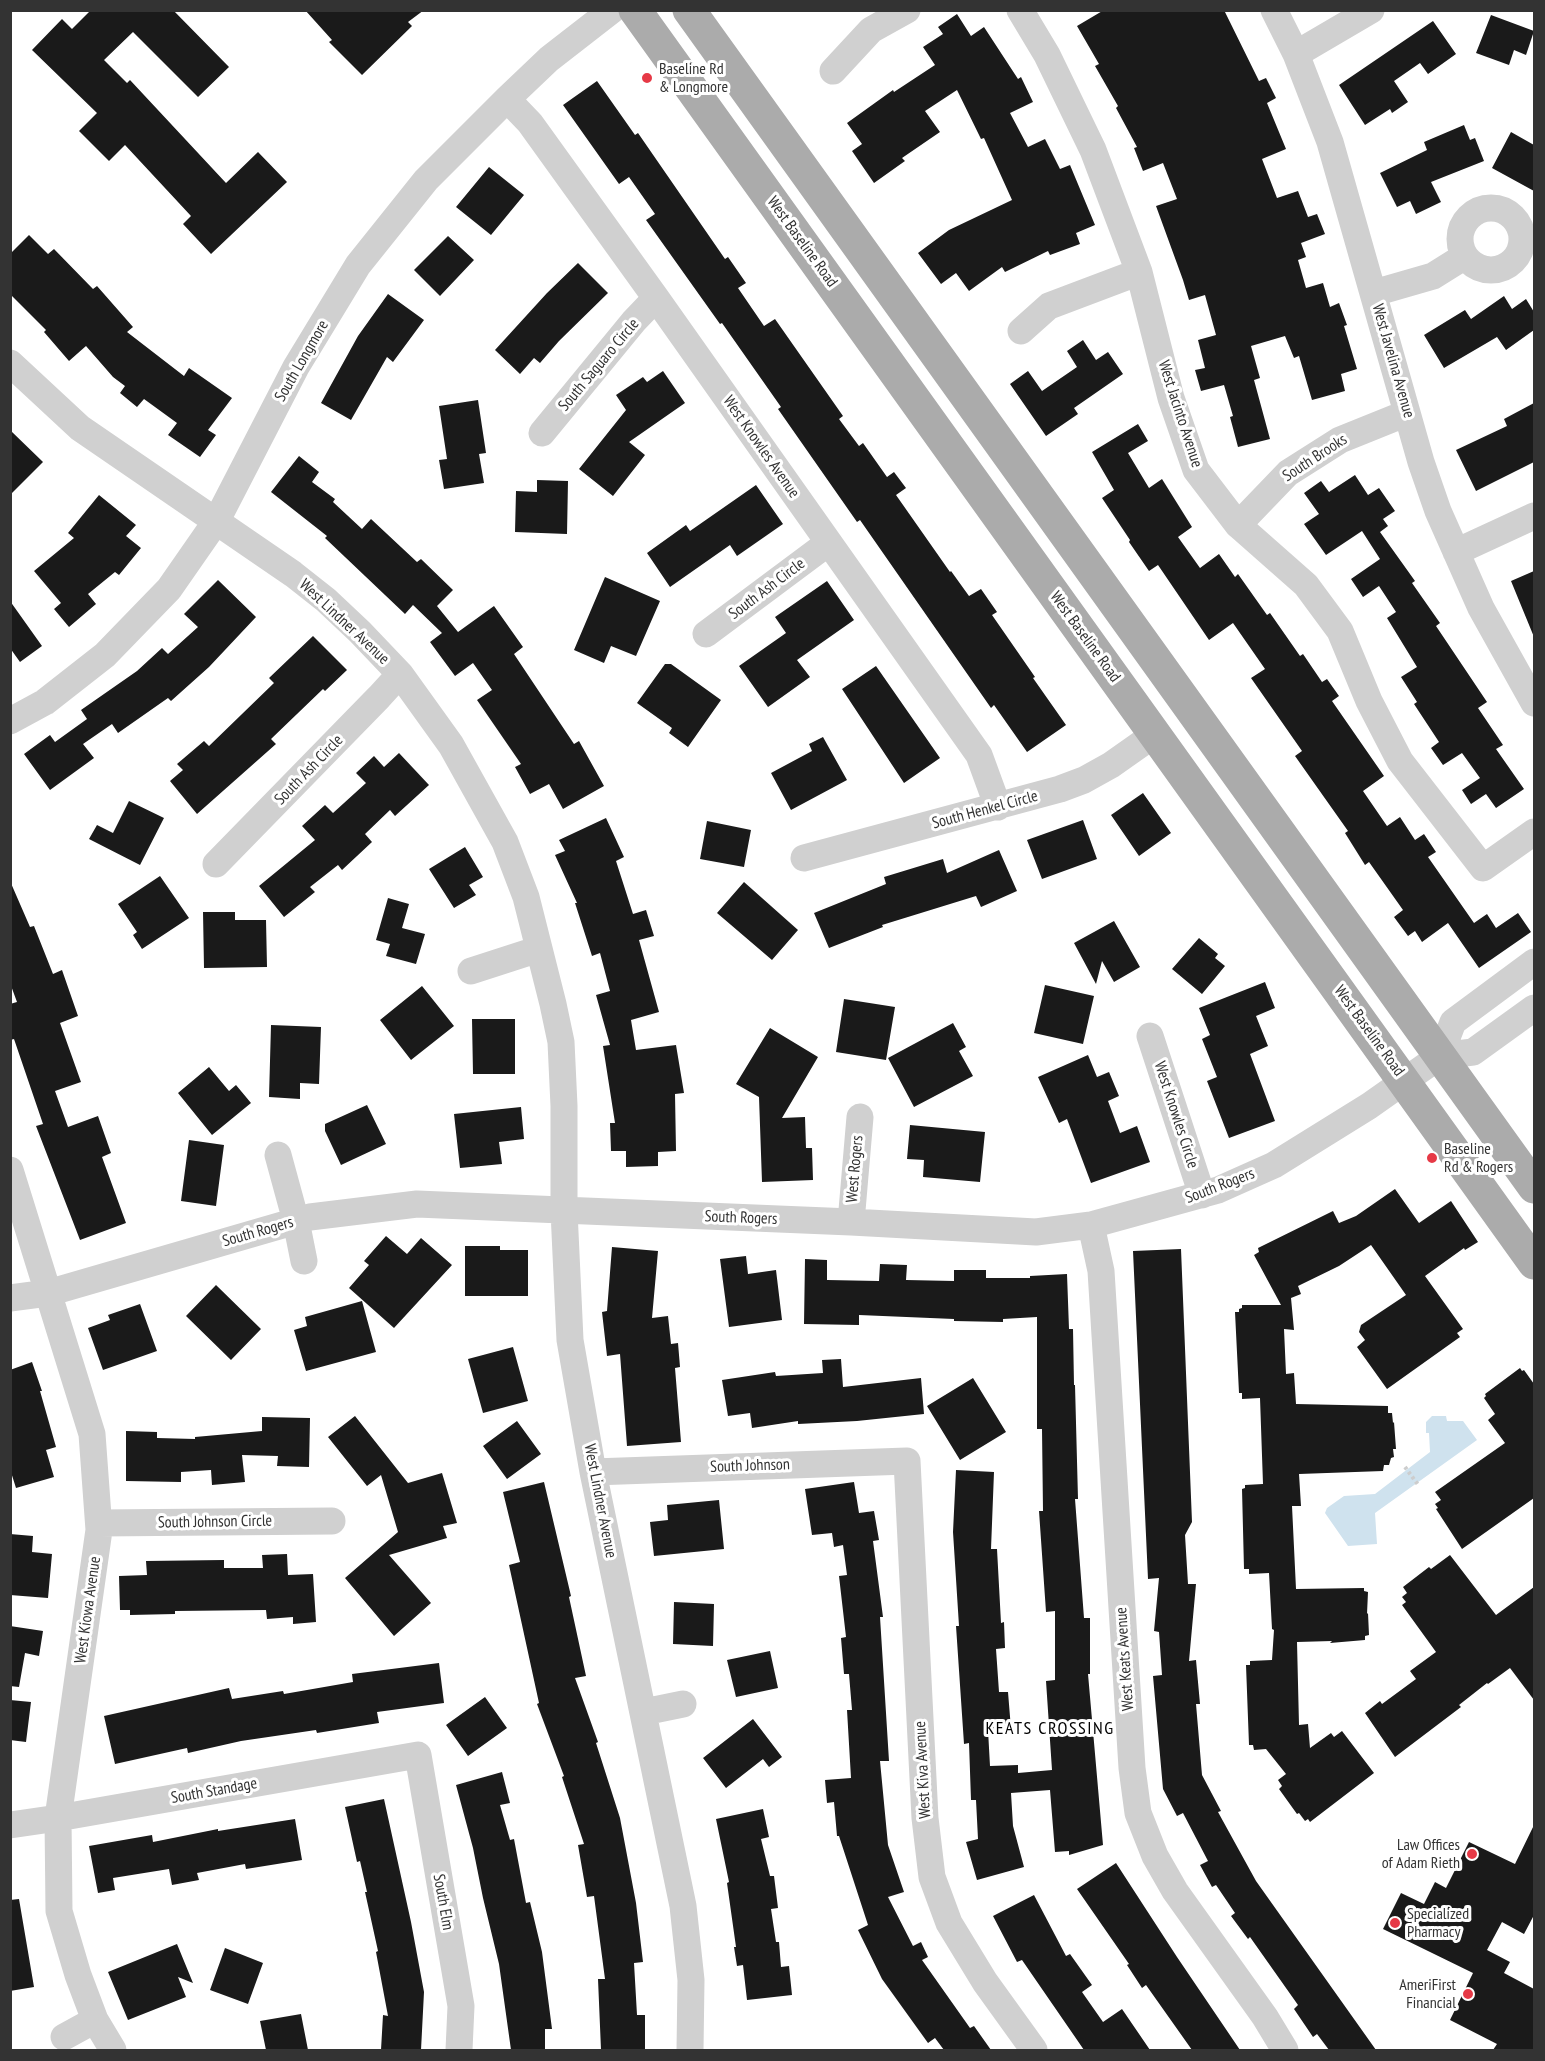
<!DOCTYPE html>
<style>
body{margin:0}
#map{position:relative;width:1545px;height:2061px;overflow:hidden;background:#fff;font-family:"PT Sans Narrow",sans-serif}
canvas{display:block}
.frame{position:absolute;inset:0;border:12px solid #333;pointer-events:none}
</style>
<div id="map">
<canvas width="1545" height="2061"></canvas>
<div class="frame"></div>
</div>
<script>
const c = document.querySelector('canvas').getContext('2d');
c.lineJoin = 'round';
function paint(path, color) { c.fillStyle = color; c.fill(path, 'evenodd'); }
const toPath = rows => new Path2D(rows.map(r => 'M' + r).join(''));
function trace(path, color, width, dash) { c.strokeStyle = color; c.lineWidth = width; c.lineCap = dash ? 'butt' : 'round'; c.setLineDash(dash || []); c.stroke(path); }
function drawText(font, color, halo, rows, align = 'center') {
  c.font = font + ' "PT Sans Narrow",sans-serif'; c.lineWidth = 6; c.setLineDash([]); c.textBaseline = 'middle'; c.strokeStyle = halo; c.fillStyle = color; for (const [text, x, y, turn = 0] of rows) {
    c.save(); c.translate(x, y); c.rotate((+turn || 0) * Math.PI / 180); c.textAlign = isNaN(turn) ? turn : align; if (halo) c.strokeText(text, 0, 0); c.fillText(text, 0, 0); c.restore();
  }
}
const water = toPath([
 [1432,1416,1446,1416,1447,1421,1463,1421,1477,1440,1375,1513,1377,1544,1348,1546,1325,1513,1327,1508,1344,1496,1375,1494,1430,1452,1429,1433,1426,1433,1426,1422]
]);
const building = toPath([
 [91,10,173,10,229,67,198,97,133,32,104,60,127,83,130,80,226,183,258,152,287,182,211,254,183,224,191,216,125,145,109,161,79,131,97,113,32,50,62,19,72,29],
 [305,10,424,10,408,22,412,26,362,75,329,42,332,40],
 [1104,10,1224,10,1259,81,1266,78,1276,98,1267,103,1286,149,1262,159,1277,198,1298,191,1308,217,1317,214,1325,234,1301,243,1306,257,1298,260,1306,288,1323,283,1330,307,1339,303,1347,325,1344,326,1357,369,1341,374,1345,391,1312,400,1299,356,1294,358,1285,336,1251,346,1260,378,1254,380,1270,439,1238,447,1230,417,1233,416,1224,385,1201,391,1195,370,1205,368,1198,340,1216,335,1205,295,1189,300,1183,280,1156,206,1177,199,1163,163,1143,171,1134,148,1137,147,1116,108,1118,106,1095,66,1099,64,1077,26],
 [957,14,971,36,984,27,1018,79,1021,77,1033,102,1010,113,1028,147,1045,139,1060,169,1070,165,1095,225,1076,233,1080,244,1050,255,1048,251,1005,272,1002,267,969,291,956,273,941,284,918,253,949,230,1012,200,984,138,981,139,957,90,925,111,940,132,902,158,905,161,874,183,852,151,862,144,847,123,893,90,894,92,935,65,923,47,943,34,938,27],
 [1491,15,1534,31,1526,55,1514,50,1509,65,1476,53],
 [1433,21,1456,54,1428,74,1420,63,1394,81,1408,102,1392,113,1390,109,1365,125,1339,85],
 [597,81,635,135,638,133,725,259,728,257,746,283,738,288,764,326,775,319,843,416,839,419,859,446,863,443,887,477,894,472,906,488,896,495,950,572,951,571,969,596,981,589,997,612,992,615,1035,677,1033,678,1066,725,1027,752,994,705,991,708,860,520,857,522,778,409,781,407,722,323,720,324,646,220,655,214,629,177,619,184,563,105],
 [1464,125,1470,140,1475,138,1484,161,1431,182,1441,202,1416,214,1410,201,1397,207,1380,173,1427,150,1424,142],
 [1511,132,1534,145,1534,191,1492,168],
 [489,167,524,195,491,235,456,207],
 [29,235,48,254,54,249,93,289,97,286,133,327,127,332,184,376,189,368,232,398,208,430,216,435,200,457,168,435,177,423,144,399,137,407,120,393,125,386,113,377,86,346,69,361,44,332,46,330,10,294,10,254],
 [448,236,474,260,440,296,414,270],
 [578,263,608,293,559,341,540,363,534,358,520,374,495,350,547,293],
 [388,294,424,320,393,362,387,357,351,420,321,403,358,336],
 [1504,296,1512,309,1526,299,1534,312,1534,330,1506,350,1497,337,1444,368,1424,335,1465,310,1471,319],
 [1083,340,1096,360,1108,352,1123,374,1074,408,1078,414,1046,436,1010,384,1028,371,1042,391,1077,367,1067,351],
 [663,371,685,403,629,442,645,455,613,496,579,469,626,410,616,395,643,377,647,382],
 [478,400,486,453,479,454,484,483,444,489,439,460,447,459,439,406],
 [1534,403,1534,462,1476,491,1456,450,1507,426,1504,419],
 [1138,424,1148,441,1128,453,1149,488,1162,479,1192,527,1178,537,1200,568,1219,554,1235,577,1238,574,1267,615,1270,613,1300,656,1303,654,1322,682,1327,679,1339,696,1332,701,1384,776,1363,791,1387,826,1400,817,1415,840,1424,834,1436,852,1428,857,1474,923,1487,914,1496,928,1518,913,1531,932,1479,968,1448,923,1422,942,1415,931,1408,936,1394,917,1403,910,1369,862,1365,865,1345,833,1348,831,1295,756,1302,751,1251,678,1265,669,1233,623,1209,640,1158,565,1149,571,1129,542,1130,540,1102,498,1114,490,1092,452],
 [10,430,43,462,10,495],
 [299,456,319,472,312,482,335,499,333,502,362,529,371,519,417,562,421,559,453,590,437,606,458,632,494,606,523,647,514,654,574,744,579,741,604,786,563,809,549,784,530,794,515,767,521,764,477,700,492,690,473,663,455,676,430,642,442,633,413,605,405,614,325,538,327,536,271,492],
 [1355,475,1368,495,1379,488,1395,511,1383,519,1388,526,1380,532,1415,581,1412,583,1440,623,1436,626,1487,702,1478,708,1503,745,1496,749,1524,789,1496,808,1486,794,1471,804,1462,790,1480,778,1462,753,1443,765,1431,748,1439,742,1414,704,1417,702,1401,677,1417,667,1387,618,1396,612,1379,586,1363,597,1351,579,1380,559,1362,531,1326,555,1304,524,1319,514,1304,493,1321,481,1329,492],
 [537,480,568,481,567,534,515,532,516,491,537,492],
 [756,485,783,524,737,556,730,545,670,587,647,553,686,525,690,531],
 [99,495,136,525,126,536,141,548,119,575,115,572,88,594,96,604,69,627,54,609,61,603,34,571,74,538,68,533],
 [1534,571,1534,637,1511,581],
 [605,577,660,601,636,656,611,646,604,663,574,650],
 [218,580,256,617,209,667,171,701,168,698,118,733,112,724,83,744,94,758,50,790,24,754,50,735,55,742,87,719,81,710,137,671,162,648,168,654,198,627,184,614],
 [827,581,854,620,797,660,810,677,768,707,739,666,786,633,775,617],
 [10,601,42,646,20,662,10,648],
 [313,636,347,670,325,691,323,689,271,739,276,744,197,814,170,781,183,770,177,764,204,741,209,746,274,683,269,678],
 [665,664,671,664,721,700,688,747,669,733,672,728,637,703],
 [876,666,940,758,904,783,842,689],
 [823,737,847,780,791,810,771,773,812,751,809,744],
 [399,753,429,785,395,816,390,810,365,834,372,842,342,870,338,865,310,887,315,892,284,917,259,886,315,840,302,826,325,805,333,813,366,783,356,773,374,756,384,767],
 [1143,793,1171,833,1139,856,1111,815],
 [129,801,164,818,140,865,89,839,97,825,113,833],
 [606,818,624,857,616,861,633,914,646,910,654,936,639,940,659,1012,631,1020,636,1050,676,1045,684,1093,675,1094,676,1151,658,1152,658,1166,626,1167,626,1151,611,1151,610,1123,615,1123,603,1046,610,1045,596,995,610,991,600,953,592,956,575,903,577,903,555,855,565,851,559,840],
 [1083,820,1097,859,1042,879,1027,840],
 [707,821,751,830,744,867,700,859],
 [465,847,483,877,469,885,476,895,454,908,429,869],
 [999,850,1017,891,981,907,976,896,882,925,883,927,829,948,814,913,886,884,884,877,943,859,947,873],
 [160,876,189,918,142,949,133,935,137,932,118,904],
 [10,881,30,927,34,926,53,974,62,970,78,1016,60,1023,81,1082,55,1091,68,1127,98,1116,111,1153,102,1157,126,1223,80,1240,36,1126,43,1124,14,1039,10,1040,10,1004,17,1002,10,983],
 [744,882,798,930,772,960,717,913],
 [388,898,409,904,402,928,425,934,416,964,386,956,390,944,376,940],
 [203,912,235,912,235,920,266,920,267,967,204,968],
 [1114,921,1140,967,1114,982,1102,961,1096,984,1074,943],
 [1199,938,1218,954,1215,958,1225,966,1202,994,1172,969],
 [1265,982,1275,1008,1256,1016,1268,1046,1250,1054,1275,1121,1229,1138,1207,1081,1217,1077,1202,1039,1210,1035,1199,1008],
 [1045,985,1094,996,1083,1044,1034,1033],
 [422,986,454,1026,411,1060,380,1020],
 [844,999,895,1007,886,1060,836,1052],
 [472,1019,515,1019,515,1074,473,1074],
 [953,1023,966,1047,959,1051,973,1076,914,1107,888,1058],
 [271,1025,321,1027,319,1084,300,1083,300,1099,269,1097],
 [770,1028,818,1057,782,1118,805,1117,806,1148,812,1148,813,1180,762,1182,759,1097,736,1084],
 [1088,1055,1097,1077,1109,1072,1119,1096,1108,1101,1120,1133,1137,1126,1150,1162,1091,1183,1067,1119,1059,1123,1038,1077],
 [209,1067,229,1091,236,1085,251,1103,212,1135,178,1093],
 [367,1105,386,1144,341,1165,325,1131,325,1124],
 [521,1107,524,1139,499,1142,502,1164,460,1168,454,1114],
 [910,1125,985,1132,980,1182,923,1177,924,1160,907,1159],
 [189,1140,224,1145,216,1206,181,1201],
 [1395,1189,1419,1223,1451,1201,1478,1242,1465,1250,1464,1248,1425,1276,1463,1329,1457,1333,1460,1337,1387,1389,1357,1347,1365,1340,1359,1332,1361,1325,1406,1295,1371,1245,1339,1266,1298,1286,1301,1294,1291,1298,1294,1330,1284,1329,1286,1374,1294,1373,1296,1404,1388,1406,1388,1413,1392,1413,1393,1423,1394,1422,1396,1449,1393,1449,1394,1457,1391,1458,1389,1465,1384,1465,1383,1471,1299,1474,1301,1506,1292,1506,1296,1589,1364,1588,1364,1591,1368,1592,1367,1614,1368,1613,1369,1635,1365,1636,1365,1640,1330,1643,1332,1641,1297,1642,1299,1725,1308,1724,1310,1748,1331,1733,1334,1737,1342,1731,1374,1773,1310,1822,1308,1819,1305,1821,1299,1813,1297,1814,1279,1789,1282,1786,1278,1780,1286,1774,1266,1749,1254,1750,1253,1745,1249,1745,1246,1665,1250,1665,1250,1661,1272,1660,1274,1630,1272,1629,1269,1573,1249,1574,1249,1569,1244,1569,1242,1489,1245,1488,1245,1485,1263,1484,1260,1398,1242,1399,1242,1393,1239,1393,1235,1312,1239,1312,1239,1309,1242,1308,1242,1305,1281,1305,1254,1255,1259,1252,1258,1248,1333,1211,1339,1223,1356,1216],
 [386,1236,407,1254,421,1238,452,1265,394,1328,349,1288,369,1265,364,1261],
 [465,1246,500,1246,500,1250,528,1250,528,1296,465,1296],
 [612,1247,658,1251,652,1318,668,1316,671,1344,678,1343,680,1367,675,1368,681,1442,627,1446,620,1354,607,1356,602,1312,607,1311],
 [1181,1249,1192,1522,1185,1535,1188,1584,1196,1584,1189,1661,1196,1660,1200,1704,1196,1704,1202,1775,1221,1811,1218,1812,1256,1881,1376,2050,1329,2050,1317,2034,1313,2037,1294,2009,1298,2005,1250,1937,1248,1939,1231,1916,1235,1913,1216,1885,1212,1887,1200,1865,1208,1861,1183,1813,1177,1816,1163,1789,1153,1676,1162,1675,1159,1632,1154,1631,1159,1578,1148,1579,1133,1251],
 [746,1256,748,1274,776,1270,782,1320,729,1327,720,1259],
 [805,1259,827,1260,827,1280,879,1281,880,1264,907,1265,906,1280,954,1281,954,1270,986,1270,986,1278,1030,1278,1030,1276,1067,1274,1069,1329,1073,1329,1074,1385,1075,1385,1078,1499,1075,1499,1084,1618,1090,1618,1090,1674,1088,1674,1103,1845,1069,1855,1069,1851,1055,1852,1050,1790,1011,1793,1013,1826,1024,1867,977,1880,966,1842,978,1839,976,1800,971,1800,969,1743,964,1744,956,1626,959,1626,953,1532,956,1470,994,1472,991,1549,997,1549,1001,1623,1004,1622,1005,1648,996,1649,999,1692,1008,1692,1011,1729,988,1730,990,1766,1018,1765,1018,1773,1052,1770,1046,1681,1055,1680,1055,1611,1046,1612,1039,1511,1043,1511,1042,1429,1037,1429,1037,1317,1003,1319,1003,1322,954,1321,954,1319,859,1315,859,1325,804,1324],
 [216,1285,261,1329,231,1360,186,1316],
 [362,1301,376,1352,306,1371,294,1330,307,1326,305,1317],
 [140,1304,157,1351,103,1370,88,1328,110,1320,108,1315],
 [513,1347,528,1401,483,1413,468,1359],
 [841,1359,843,1387,921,1378,924,1414,857,1421,798,1424,798,1421,752,1428,750,1413,728,1416,722,1380,775,1372,776,1376,823,1373,822,1360],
 [32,1362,42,1391,40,1391,56,1447,46,1450,54,1477,16,1488,10,1469,10,1370],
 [1520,1368,1522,1371,1524,1370,1534,1384,1534,1498,1462,1549,1436,1509,1438,1508,1435,1504,1441,1500,1435,1492,1505,1443,1488,1420,1495,1414,1484,1398,1486,1396,1485,1394],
 [973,1378,1006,1432,960,1460,927,1406],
 [355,1416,408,1483,442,1473,457,1523,443,1526,447,1538,389,1555,431,1603,394,1636,345,1578,398,1532,381,1475,367,1486,328,1437],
 [262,1417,310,1418,309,1467,277,1466,278,1456,242,1455,245,1482,212,1485,211,1470,181,1472,181,1482,126,1481,126,1431,157,1432,157,1438,195,1439,195,1437,262,1431],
 [517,1421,541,1454,507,1479,483,1446],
 [544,1482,571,1596,569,1597,586,1676,575,1678,598,1742,596,1743,620,1818,636,1903,643,1962,634,1963,637,2015,645,2015,645,2050,601,2050,598,1979,605,1979,594,1896,587,1897,578,1845,584,1844,562,1777,564,1776,537,1704,539,1703,509,1565,520,1562,503,1492],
 [854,1482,859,1513,874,1511,879,1540,873,1541,883,1617,880,1617,889,1761,880,1761,888,1845,904,1892,888,1897,913,1946,921,1942,928,1957,922,1960,970,2028,974,2026,991,2050,944,2050,935,2038,928,2043,882,1979,858,1930,868,1925,839,1836,837,1836,834,1802,827,1803,825,1780,851,1778,847,1710,852,1710,849,1674,844,1674,841,1638,846,1637,839,1576,847,1575,843,1545,834,1547,832,1533,812,1535,805,1489],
 [719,1500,724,1549,654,1556,650,1522,668,1520,667,1505],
 [10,1534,33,1536,32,1552,52,1554,48,1598,10,1595],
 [287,1554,288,1575,313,1574,316,1622,293,1624,293,1617,267,1619,266,1610,175,1611,175,1614,130,1615,130,1610,120,1610,119,1576,147,1575,146,1561,224,1560,224,1568,263,1568,262,1555],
 [1450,1555,1496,1615,1534,1587,1534,1700,1510,1668,1488,1684,1487,1683,1459,1705,1461,1707,1395,1757,1365,1713,1380,1701,1382,1704,1416,1679,1410,1671,1436,1652,1402,1605,1406,1602,1402,1597,1407,1593,1403,1587,1429,1567,1431,1569],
 [674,1602,714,1604,713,1646,673,1644],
 [10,1626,43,1631,39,1656,25,1653,19,1687,10,1686],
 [770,1651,778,1688,736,1697,727,1660],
 [439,1663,444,1703,377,1712,379,1723,317,1733,316,1730,241,1741,188,1753,187,1748,115,1764,104,1716,229,1688,232,1699,283,1691,284,1694,353,1682,352,1674],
 [485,1697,507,1728,468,1756,446,1725],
 [10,1700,31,1702,26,1742,10,1740],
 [753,1719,782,1757,769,1767,763,1759,726,1788,703,1758],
 [502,1772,510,1803,500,1805,510,1840,514,1839,526,1903,530,1902,542,1952,552,2029,545,2029,545,2050,511,2050,499,1964,483,1898,473,1848,456,1785],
 [384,1799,411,1922,424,1992,421,2050,381,2050,383,2015,388,2016,376,1952,378,1951,365,1892,367,1892,360,1861,357,1862,345,1807],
 [763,1809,769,1837,761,1839,770,1876,774,1876,778,1908,771,1909,776,1942,779,1942,781,1967,789,1966,792,1995,747,2000,743,1965,737,1966,734,1947,736,1947,727,1883,729,1882,716,1819],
 [295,1819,302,1860,246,1869,245,1864,197,1873,199,1880,172,1885,169,1869,113,1878,115,1890,98,1893,89,1846,152,1835,153,1842,218,1829,218,1831],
 [1534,1825,1534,1915,1524,1934,1502,1922,1487,1950,1510,1962,1504,1973,1534,1989,1534,2050,1493,2050,1497,2044,1450,2020,1473,1973,1383,1929,1401,1893,1424,1904,1435,1882,1446,1888,1469,1842,1515,1864],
 [1116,1863,1177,1957,1240,2050,1192,2050,1146,1985,1142,1988,1127,1965,1129,1964,1077,1889],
 [1034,1895,1066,1956,1070,1954,1092,1985,1082,1992,1103,2022,1122,2009,1150,2050,1084,2050,1022,1960,1017,1962,993,1916],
 [19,1899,34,1987,10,1991,10,1900],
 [177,1944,193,1983,178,1977,186,1997,128,2020,108,1972],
 [225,1948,263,1963,248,2004,210,1990],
 [301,2014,308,2050,266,2050,260,2021]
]);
const path = toPath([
 [1405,1467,1419,1486]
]);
const minor = toPath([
 [1020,10,1047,55,1093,150,1139,272,1171,398,1196,470,1238,525,1306,585,1340,631,1369,701,1400,761,1483,868,1534,832],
 [1274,10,1296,54,1330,142,1421,462,1438,511,1481,608,1534,703],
 [1296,54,1371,10],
 [833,71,871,30,907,10],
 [507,99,530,123,656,298,979,755,998,807],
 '1460 239a31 31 0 1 1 62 0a31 31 0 1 1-62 0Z',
 [1374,293,1433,276,1465,256],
 [1021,331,1049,306,1139,272],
 [10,363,80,428,293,574,326,600,360,632,400,674,451,745,505,842,526,897,553,1004,561,1042,564,1106,564,1211,570,1340,593,1472,683,1906,691,1980,690,2050],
 [542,433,634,321,656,298],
 [1238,525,1288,473,1340,440,1407,413],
 [1456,552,1534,516],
 [706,634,828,543],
 [10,721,45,702,105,655,169,589,217,520,296,367,358,265,426,180,507,99,549,59,612,10],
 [804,858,1060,789,1084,780,1111,765,1155,734],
 [216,864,379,697,400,674],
 [471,971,539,949],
 [1150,1036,1202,1195],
 [1440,1056,1453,1022,1534,962],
 [278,1155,296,1221,304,1261],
 [10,1170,92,1434,99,1530,58,1818,59,1911,78,1975,95,2020,113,2050],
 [851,1222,860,1117],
 [1091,1225,1101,1271,1132,1768,1138,1813,1155,1856,1175,1891,1265,2017,1285,2050],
 [10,1298,48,1293,310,1217,417,1204,851,1222,1036,1232,1091,1225,1218,1190,1274,1165,1369,1106,1440,1056,1473,1052,1534,1008],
 [593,1472,907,1461,925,1818,932,1877,949,1923,985,1982,1034,2050],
 [99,1523,332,1521],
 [644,1712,683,1704],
 [10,1825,58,1818,418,1755,461,2006,459,2050],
 [64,2037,95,2020]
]);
const major = toPath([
 [635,10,1534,1263],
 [689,10,1534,1187]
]);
const markers = [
 [647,78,6,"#e63946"],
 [1432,1158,6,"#e63946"],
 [1472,1854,6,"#e63946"],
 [1395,1923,6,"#e63946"],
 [1468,1994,6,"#e63946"]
];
const poiNames = [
 ["Baseline Rd",659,69],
 ["& Longmore",659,87],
 ["Baseline",1444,1149],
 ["Rd & Rogers",1444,1167],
 ["Law Offices",1460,1845,"right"],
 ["of Adam Rieth",1460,1863,"right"],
 ["Specialized",1407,1914],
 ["Pharmacy",1407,1932],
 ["AmeriFirst",1456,1985,"right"],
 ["Financial",1456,2003,"right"]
];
const streetNames = [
 ["West Baseline Road",802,242,54],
 ["South Longmore",302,361,-60],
 ["West Javelina Avenue",1393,361,74],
 ["South Saguaro Circle",599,365,-50],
 ["West Jacinto Avenue",1180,414,72],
 ["West Knowles Avenue",761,447,55],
 ["South Brooks",1315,458,-33],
 ["South Ash Circle",767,589,-37],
 ["West Lindner Avenue",344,622,43],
 ["West Baseline Road",1085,637,54],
 ["South Ash Circle",309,770,-46],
 ["South Henkel Circle",985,810,-15],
 ["West Baseline Road",1369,1031,54],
 ["West Knowles Circle",1176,1115,72],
 ["West Rogers",855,1169,-85],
 ["South Rogers",1220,1186,-21],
 ["South Rogers",741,1218,2],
 ["South Rogers",258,1232,-16],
 ["South Johnson",750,1466,-2],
 ["West Lindner Avenue",600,1501,79],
 ["South Johnson Circle",215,1522,-1],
 ["West Kiowa Avenue",88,1610,-82],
 ["West Keats Avenue",1125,1659,-94],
 ["West Kiva Avenue",923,1770,-93],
 ["South Standage",214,1791,-10],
 ["South Elm",443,1902,80]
];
const neighbourhoodNames = [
 ["KEATS CROSSING",1050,1729]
];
paint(water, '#cfe2ee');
paint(building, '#1a1a1a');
trace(path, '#cdcdcd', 4, [3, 3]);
trace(minor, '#d0d0d0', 27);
trace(major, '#ababab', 33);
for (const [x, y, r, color] of markers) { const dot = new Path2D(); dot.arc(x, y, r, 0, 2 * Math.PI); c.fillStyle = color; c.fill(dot); trace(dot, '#fff', 2); }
drawText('16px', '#333', '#fff', poiNames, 'left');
drawText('16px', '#333', '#fff', streetNames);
c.letterSpacing = '1.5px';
drawText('18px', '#000', '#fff', neighbourhoodNames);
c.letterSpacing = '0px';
</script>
